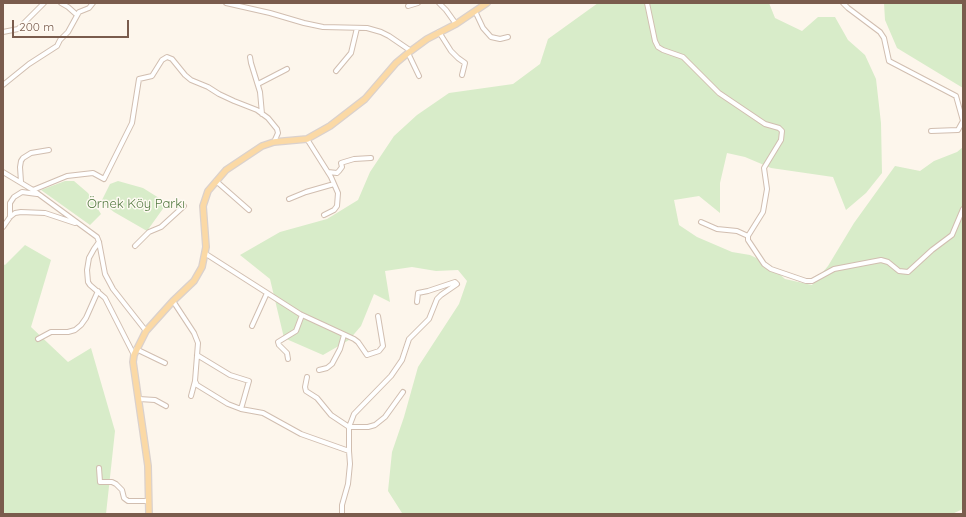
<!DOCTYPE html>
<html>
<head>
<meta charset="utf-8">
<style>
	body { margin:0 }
	#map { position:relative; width:966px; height:517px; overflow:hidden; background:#fdf6ec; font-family:Quicksand,sans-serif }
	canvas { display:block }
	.frame { position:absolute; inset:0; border:4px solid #7a5c4d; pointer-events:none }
	.scale { position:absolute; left:12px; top:20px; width:117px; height:18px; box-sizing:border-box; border:2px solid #7a5c4d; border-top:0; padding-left:5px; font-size:12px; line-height:14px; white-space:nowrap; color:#7a5c4d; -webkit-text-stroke:3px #fffaf3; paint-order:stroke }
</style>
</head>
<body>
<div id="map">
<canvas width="966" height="517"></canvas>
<div class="frame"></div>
<div class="scale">200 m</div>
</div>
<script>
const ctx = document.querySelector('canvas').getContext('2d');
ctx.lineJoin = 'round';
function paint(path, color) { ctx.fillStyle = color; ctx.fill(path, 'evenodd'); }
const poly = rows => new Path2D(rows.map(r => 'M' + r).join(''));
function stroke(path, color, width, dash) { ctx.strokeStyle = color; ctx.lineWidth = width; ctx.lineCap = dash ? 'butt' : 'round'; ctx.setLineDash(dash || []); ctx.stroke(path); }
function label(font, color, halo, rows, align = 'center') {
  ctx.font = font + ' Quicksand,sans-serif'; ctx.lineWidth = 3; ctx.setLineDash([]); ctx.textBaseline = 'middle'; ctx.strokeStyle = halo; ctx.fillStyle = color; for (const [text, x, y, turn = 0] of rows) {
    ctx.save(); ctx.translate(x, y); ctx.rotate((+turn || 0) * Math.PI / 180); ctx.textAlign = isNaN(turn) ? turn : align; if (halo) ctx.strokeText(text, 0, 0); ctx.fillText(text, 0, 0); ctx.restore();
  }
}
const green = poly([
	[598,3,769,3,775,18,802,31,818,17,835,17,848,40,865,55,876,79,881,123,882,173,866,193,846,210,833,177,771,168,745,157,727,153,720,183,720,213,699,196,674,200,679,225,697,237,732,252,750,255,767,263,785,279,812,285,828,266,854,223,895,166,920,171,934,161,957,152,963,147,963,509,952,514,402,513,388,491,392,452,404,417,418,367,459,304,467,281,458,270,436,271,412,267,385,271,390,302,374,294,361,326,349,340,323,355,284,338,270,279,240,255,280,232,327,219,358,200,370,172,394,136,417,115,449,93,513,84,540,64,548,39],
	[884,3,963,4,963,88,897,48,885,20],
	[65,181,74,181,88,193,101,214,90,225,41,190],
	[118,181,143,188,167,203,147,231,114,212,101,202,110,184],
	[25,245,51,260,31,327,68,362,91,348,115,431,106,514,3,514,3,264,5,265]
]);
const minor = poly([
	[61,3,68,7,77,15],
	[226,3,270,13,304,23,323,27,367,28,381,32,389,36,411,51],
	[439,3,446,10,456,24],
	[647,3,655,41,658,47,663,50,683,57,719,93,765,124,779,128,782,131,781,140,764,168,767,189,763,212,748,236,748,240,764,264,771,269,806,281,812,281,834,269,881,260,888,262,899,271,908,272,932,250,952,235,963,209],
	[843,3,848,8,880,32,884,38,889,61,956,96,963,121,958,130,931,131],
	[408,6,418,3],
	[475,11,483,28,491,37,500,39,508,37],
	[3,32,18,29,44,3],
	[439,32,451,51,458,58,465,63,462,75],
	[408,53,419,76],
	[250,57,251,63,260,92,262,114],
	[336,71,351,53,357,28],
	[258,84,287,69],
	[3,85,29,64,57,46,60,40,68,32,79,12,89,8,93,3],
	[307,139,331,177,338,193,337,206,334,210,324,215],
	[3,172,33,190,97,237,99,242,105,274,113,289,146,331],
	[328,172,337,173,339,171,342,167,341,163,344,162,354,159,371,158],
	[216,181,249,210],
	[21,182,20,167,21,161,23,158,31,153,49,150],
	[33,190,67,176,93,173,104,179,132,123,139,79,152,76,162,60,167,57,172,59,185,75,191,80,208,87,219,94,234,101,257,110,268,118,277,129,278,133,274,142],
	[289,199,306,192,334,184],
	[10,217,10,203,14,197,22,192,37,194],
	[701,222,717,229,737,231,748,236],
	[3,227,10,217,15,213,21,212,45,213,75,223],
	[99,242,94,249,89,258,87,270,88,282,90,285,105,298,134,355],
	[135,246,149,232,161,227,184,206],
	[206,254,300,314,354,339,358,342,367,355,379,351,383,346,378,316],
	[173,301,194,333,198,343,195,381,197,385,228,404,241,409,263,413,301,434,349,451],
	[252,326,267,293],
	[38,339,51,332,68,332,75,330,81,325,86,318,98,291],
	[136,349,165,363],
	[197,355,230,375,249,381,241,409],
	[288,359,287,353,279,345,278,342,296,331,302,315],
	[319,370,327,368,332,364,340,349,344,335],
	[307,377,305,387,306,391,317,398,331,415,349,427,368,427,375,425,385,417,403,392],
	[191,396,195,381],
	[139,399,155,400,166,406],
	[99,468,100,482,112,482,116,484,122,490,124,498,128,501,149,501],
	[342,514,342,505,348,484,350,464,349,451,349,427,354,414,391,376,402,360,409,339,429,319,437,299,441,295,457,284,455,282,428,291,418,293,417,302]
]);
const major = poly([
	[149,514,148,466,133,362,134,355,146,331,173,301,194,281,202,267,206,247,203,206,208,191,226,170,262,146,274,142,307,139,330,126,365,99,396,63,408,53,427,39,456,24,487,3]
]);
const parkNames = [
	["Örnek Köy Parkı",136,204]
];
paint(green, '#d8ecc9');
stroke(minor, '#d1beb0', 6);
stroke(major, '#dad1cd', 8);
stroke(minor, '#fff', 4);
stroke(major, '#fbd9a5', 5.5);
label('13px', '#537a41', '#fffaf3', parkNames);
</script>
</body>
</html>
